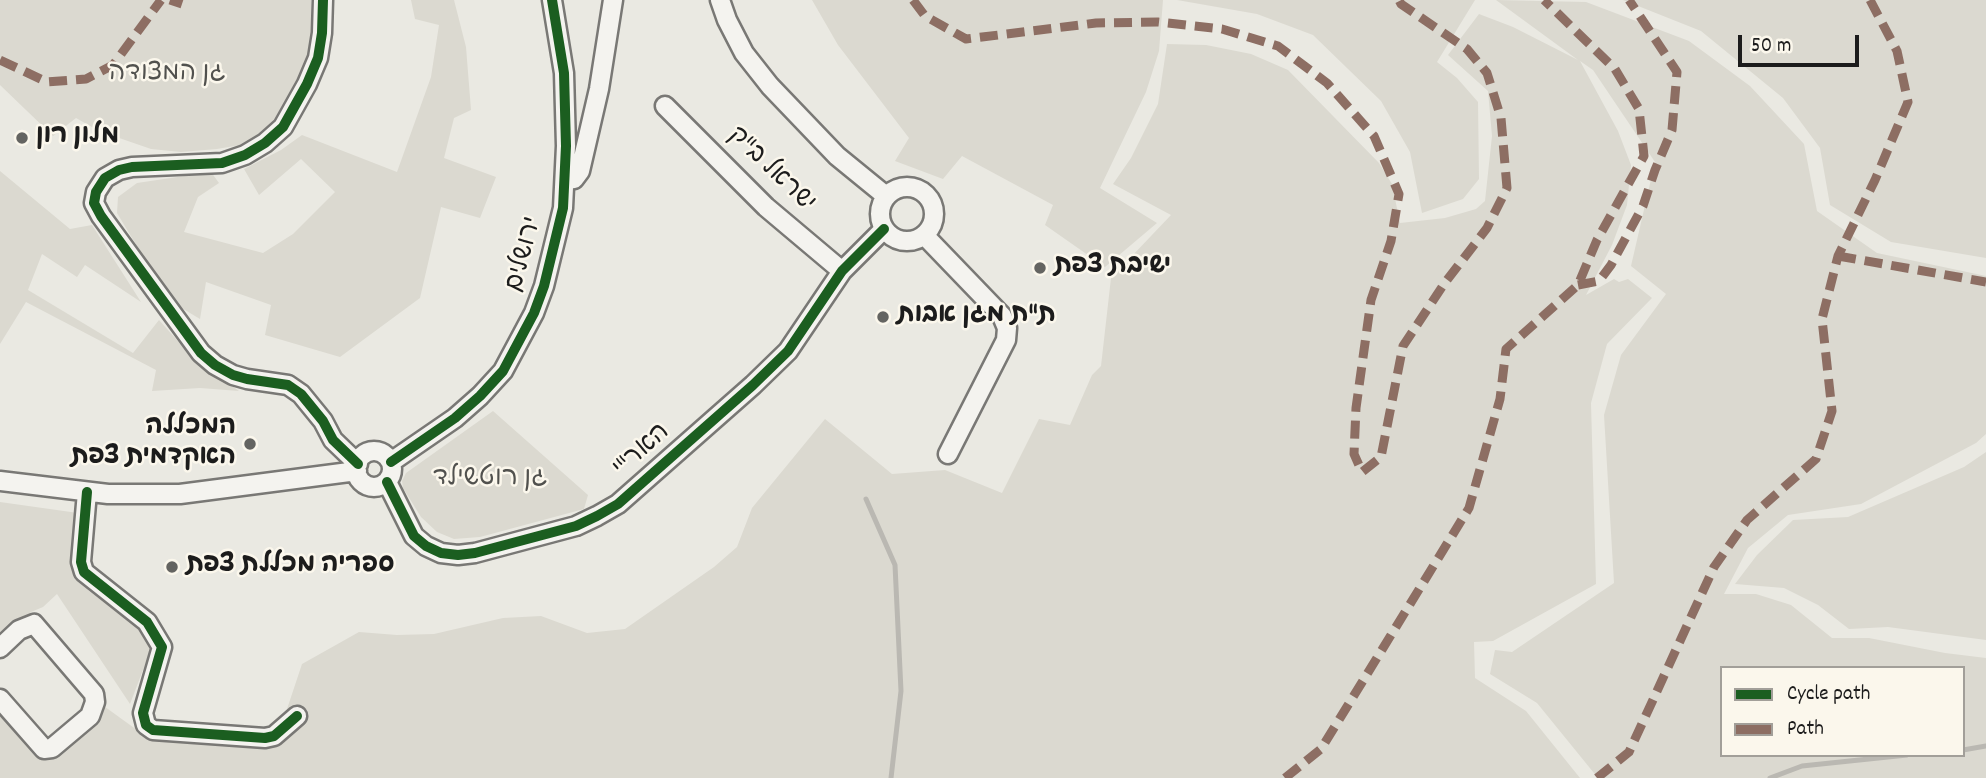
<!DOCTYPE html>
<html>
<head>
<meta charset="utf-8">
<style>
	body { margin:0 }
	#map { position:relative; width:1986px; height:778px; overflow:hidden; background:#eae9e2; font-family:Dekko,sans-serif }
	canvas { display:block }
	.legend { position:absolute; left:1720px; top:666px; width:245px; height:91px; box-sizing:border-box; background:#fbf7ec; border:2px solid #a29f99; margin:0; padding:9px 12px; list-style:none; font-size:21px; color:#1c1c1c }
	.legend li { display:flex; align-items:center; gap:14px; height:35px }
	.legend b { width:35px; border:2px solid #a29f99 }
	.scale { position:absolute; left:1738px; top:35px; width:121px; height:32px; box-sizing:border-box; border:4px solid #1c1c1c; border-top:0; padding-left:9px; font-size:21px; line-height:24px; white-space:nowrap; color:#1c1c1c; -webkit-text-stroke:5px #fbf7ec; paint-order:stroke }
</style>
</head>
<body>
<div id="map">
<canvas width="1986" height="778"></canvas>
<ul class="legend">
<li><b style="height:9px;background:#1b5e20"></b>Cycle path</li>
<li><b style="height:9px;background:#8d6e63"></b>Path</li>
</ul>
<div class="scale">50 m</div>
</div>
<script>
const ctx = document.querySelector('canvas').getContext('2d');
ctx.lineJoin = 'round';
function paint(path, color) { ctx.fillStyle = color; ctx.fill(path, 'evenodd'); }
const poly = rows => new Path2D(rows.map(r => 'M' + r).join(''));
function stroke(path, color, width, dash) { ctx.strokeStyle = color; ctx.lineWidth = width; ctx.lineCap = dash ? 'butt' : 'round'; ctx.setLineDash(dash || []); ctx.stroke(path); }
function label(font, color, halo, rows, align = 'center') {
  ctx.font = font + ' Dekko,"Playpen Sans Hebrew",sans-serif'; ctx.lineWidth = 5; ctx.setLineDash([]); ctx.textBaseline = 'middle'; ctx.strokeStyle = halo; ctx.fillStyle = color; for (const [text, x, y, turn = 0] of rows) {
    ctx.save(); ctx.translate(x, y); ctx.rotate((+turn || 0) * Math.PI / 180); ctx.textAlign = isNaN(turn) ? turn : align; if (halo) ctx.strokeText(text, 0, 0); ctx.fillText(text, 0, 0); ctx.restore();
  }
}
const green = poly([
	[0,0,311,0,311,46,296,84,274,121,246,144,217,149,181,152,151,149,99,131,76,118,53,136,0,85],
	[411,0,454,0,466,47,471,110,454,118,444,158,496,177,480,218,441,207,420,298,340,357,265,335,271,305,206,282,200,319,170,301,117,213,118,197,137,183,211,172,219,183,198,197,184,232,263,253,293,234,335,192,301,159,259,195,244,169,281,150,302,135,397,172,431,77,439,25,415,19],
	[812,0,1163,0,1159,51,1146,92,1100,188,1157,223,1105,267,1045,225,1053,205,962,156,943,179,895,161,909,138,838,45],
	[1177,0,1475,0,1437,62,1457,78,1478,102,1479,179,1463,199,1422,213,1410,152,1381,101,1313,35,1257,14],
	[1496,0,1586,2,1689,41,1750,86,1804,144,1817,211,1877,253,1986,276,1986,434,1976,443,1861,504,1788,515,1748,548,1724,594,1756,594,1791,605,1832,638,1869,638,1945,653,1986,658,1986,778,1598,778,1537,703,1490,674,1495,650,1512,652,1614,583,1604,415,1621,355,1666,294,1631,266,1655,162,1593,70,1580,61,1618,131,1631,165,1627,205,1612,245,1586,295,1614,279,1619,282,1628,279,1652,298,1607,344,1591,403,1596,584,1493,641,1474,642,1475,678,1526,711,1580,778,0,778,0,701,46,747,101,704,137,730,211,742,276,742,302,664,359,632,397,635,434,634,503,618,541,616,587,633,625,629,714,567,737,547,752,508,825,419,892,474,945,470,1002,493,1039,419,1070,425,1092,375,1101,366,1111,278,1171,215,1113,184,1131,158,1158,104,1167,44,1206,45,1251,54,1288,70,1379,163,1392,184,1400,223,1445,218,1476,209,1485,201,1492,136,1488,91,1448,55,1479,14,1513,27,1578,60],
	[1722,668,1963,668,1963,755,1722,755],
	[1623,0,1986,0,1986,258,1891,242,1830,205,1820,148,1783,98,1701,31],
	[0,171,70,229,92,225,141,302,85,265,77,277,42,254,28,290,133,353,159,320,194,359,239,391,200,388,152,391,156,370,26,302,0,344],
	[493,411,588,495,584,509,480,537,454,539,437,532,421,517,403,488,402,481,406,473],
	[1986,452,1986,640,1888,627,1849,629,1818,605,1784,588,1735,584,1757,555,1793,520,1848,517,1964,467],
	[0,502,78,513,79,577,89,591,124,616,138,629,151,649,130,704,57,594,43,607,31,612,28,622,0,642]
]);
const stream = poly([
	[866,499,895,565,901,691,891,778],
	[1963,750,1986,746],
	[1770,778,1802,766,1907,755]
]);
const minor = poly([
	[323,0,322,33,318,58,307,84,283,127,265,143,245,155,222,163,132,167,119,170,105,178,96,192,94,203,101,216,201,353,215,365,233,375,247,379,288,385,301,394,323,421,333,440,358,464],
	[720,0,727,20,744,53,770,86,837,156,886,196],
	[665,106,766,207,842,271],
	[565,180,574,179,580,171,599,89,613,0],
	'880 214a27 27 0 1 1 54 0a27 27 0 1 1-54 0Z',
	[924,235,1002,316,1007,328,1006,340,948,454],
	'356 469a18 18 0 1 1 36 0a18 18 0 1 1-36 0Z',
	[391,462,455,418,480,396,503,371,534,313,544,286,563,208,566,146,564,73,552,0],
	[0,481,108,494,180,494,357,471],
	[387,482,414,536,426,546,441,553,458,555,475,553,576,526,597,516,618,504,753,385,788,351,842,271,884,229],
	[87,492,81,562,84,572,147,622,162,647,143,713,146,725,153,730,265,738,274,736,297,716],
	[0,648,19,630,34,624,94,694,95,702,90,716,52,748,44,749,0,699]
]);
const quiet = poly([
	[170,0,182,4],
	[913,0,925,16,966,39,1096,23,1158,22,1222,29,1278,46,1327,83,1374,136,1399,194,1391,241,1371,300,1356,408,1354,454,1362,472,1381,457,1403,346,1444,284,1487,228,1507,188,1501,118,1487,73,1467,49,1401,4,1399,0],
	[0,60,47,82,86,79,113,65,161,0],
	[1838,256,1986,282],
	[1578,285,1599,281,1611,265,1643,206,1655,170,1672,130,1677,72,1629,0],
	[1285,778,1321,749,1469,508,1500,399,1506,349,1578,285,1597,240,1644,156,1639,109,1615,69,1544,0],
	[1597,778,1629,752,1714,567,1747,520,1816,459,1832,411,1822,319,1838,256,1875,180,1908,102,1897,51,1870,0]
]);
const cycleway = poly([
	[323,0,322,33,318,58,307,84,283,127,265,143,245,155,222,163,132,167,119,170,105,178,96,192,94,203,101,216,201,353,215,365,233,375,247,379,288,385,301,394,323,421,333,440,358,464],
	[391,462,455,418,480,396,503,371,534,313,544,286,563,208,566,146,564,73,552,0],
	[387,482,414,536,426,546,441,553,458,555,475,553,576,526,597,516,618,504,753,385,788,351,842,271,884,229],
	[87,492,81,562,84,572,147,622,162,647,143,713,146,725,153,730,265,738,274,736,297,716]
]);
const markers = [
	[22,138,7,"#646461"],
	[1040,268,7,"#646461"],
	[883,317,7,"#646461"],
	[250,444,7,"#646461"],
	[172,567,7,"#646461"]
];
const parkNames = [
	["גן המצודה",167,75],
	["גן רוטשילד",490,480]
];
const poiNames = [
	["מלון רון",36,138],
	["ישיבת צפת",1054,268],
	["ת\"ת מגן אבות",897,317],
	["המכללה",236,429,"right"],
	["האקדמית צפת",236,459,"right"],
	["ספריה מכללת צפת",186,567]
];
const streetNames = [
	["ישראל ב\"ק",770,171,44],
	["ירושלים",526,255,-75],
	["האר\"י",643,452,-42]
];
paint(green, '#dbd9d0');
stroke(stream, '#bab8b2', 5);
stroke(minor, '#797875', 23);
stroke(minor, '#f4f3ef', 18);
stroke(quiet, '#8d6e63', 9, [18, 9]);
stroke(cycleway, '#1b5e20', 10);
for (const [x, y, r, color] of markers) { const dot = new Path2D(); dot.arc(x, y, r, 0, 2 * Math.PI); ctx.fillStyle = color; ctx.fill(dot); stroke(dot, '#fbf7ec', 2.5); }
label('26px', '#51514e', '#fbf7ec', parkNames);
label('bold 26px', '#1c1c1c', '#fbf7ec', poiNames, 'left');
label('26px', '#1c1c1c', '#fbf7ec', streetNames);
</script>
</body>
</html>
